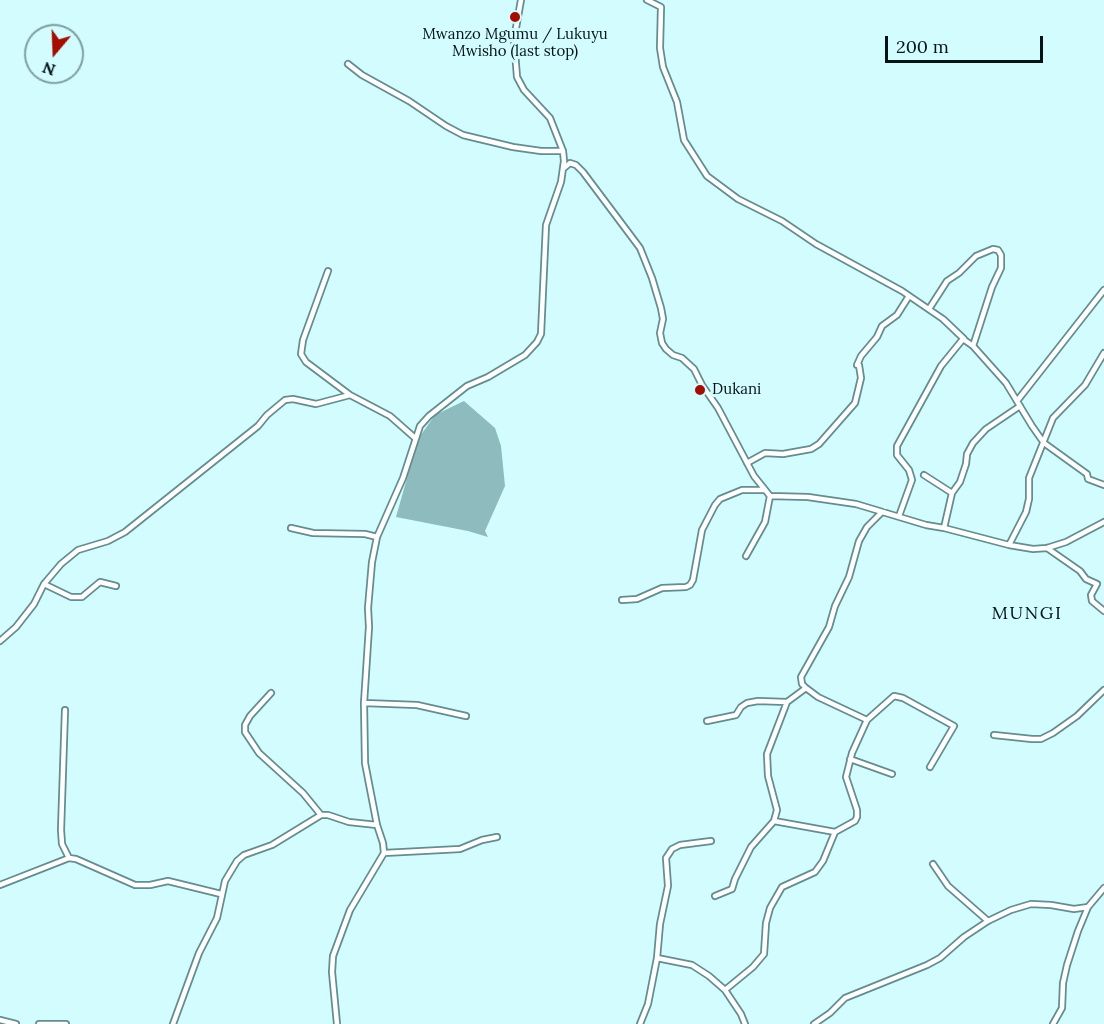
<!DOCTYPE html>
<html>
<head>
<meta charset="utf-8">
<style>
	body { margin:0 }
	#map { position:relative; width:1104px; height:1024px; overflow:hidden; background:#d2fcff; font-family:Lora,serif }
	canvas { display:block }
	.north { position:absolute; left:24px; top:24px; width:60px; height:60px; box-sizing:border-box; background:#d2fcff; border:2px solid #809fa1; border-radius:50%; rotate:199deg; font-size:16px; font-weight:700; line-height:24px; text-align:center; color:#041314 }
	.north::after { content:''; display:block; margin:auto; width:21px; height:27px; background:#a30e01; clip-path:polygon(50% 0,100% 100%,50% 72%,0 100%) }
	.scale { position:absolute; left:885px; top:36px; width:158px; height:27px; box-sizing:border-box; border:3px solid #041314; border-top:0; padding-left:8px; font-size:18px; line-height:21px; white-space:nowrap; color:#041314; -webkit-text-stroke:4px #d2fcff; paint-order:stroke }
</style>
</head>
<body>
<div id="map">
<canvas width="1104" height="1024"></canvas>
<div class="north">N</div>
<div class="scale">200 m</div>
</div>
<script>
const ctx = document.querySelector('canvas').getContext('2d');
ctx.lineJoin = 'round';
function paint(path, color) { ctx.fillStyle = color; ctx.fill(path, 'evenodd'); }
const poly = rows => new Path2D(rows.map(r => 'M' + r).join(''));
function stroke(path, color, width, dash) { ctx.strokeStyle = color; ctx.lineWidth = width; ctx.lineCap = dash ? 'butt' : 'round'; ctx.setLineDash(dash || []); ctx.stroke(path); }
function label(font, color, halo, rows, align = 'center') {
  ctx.font = font + ' Lora,serif'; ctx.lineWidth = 6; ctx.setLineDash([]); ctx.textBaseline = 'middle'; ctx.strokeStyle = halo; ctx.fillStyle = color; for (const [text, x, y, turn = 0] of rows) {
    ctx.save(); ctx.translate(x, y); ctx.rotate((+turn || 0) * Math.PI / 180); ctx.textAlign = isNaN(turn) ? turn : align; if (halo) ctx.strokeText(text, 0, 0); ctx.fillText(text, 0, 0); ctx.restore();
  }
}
const forest = poly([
	[464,401,495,428,501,446,505,486,485,531,488,537,468,531,396,517,418,439,435,415]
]);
const street = poly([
	[647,0,661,7,660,48,663,67,677,102,684,140,707,176,738,199,782,221,816,244,902,291,943,319,964,339],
	[348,64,362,75,409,101,446,126,463,135,513,147,541,151,563,151],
	[564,168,570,163,576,165,583,172,640,248,652,278,661,308,663,319,660,333,662,343,666,349,673,355,682,358,694,369,702,385,718,408,754,476,770,496,808,497,856,504,926,525,944,528,1009,545,1033,549,1047,548,1066,542,1104,522],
	[328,271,303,340,301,354,306,362,350,395],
	[929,309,947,281,959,273,976,256,993,249,998,250,1001,255,1001,268,992,287,973,346],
	[1017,401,1104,290],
	[747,463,765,453,783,454,811,449,819,444,855,403,861,378,859,365,857,365,861,356,877,337,882,326,897,315,909,296],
	[924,475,952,493],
	[899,516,912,480,909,470,897,455,897,446,941,366,963,339,973,346,1006,383,1032,426,1044,443,1087,474,1088,479,1104,485],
	[291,528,313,533,365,534,377,537],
	[944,528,952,493,960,482,966,464,967,454,973,443,986,429,1020,406],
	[1009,545,1026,512,1029,499,1029,478,1053,418,1085,385,1104,353],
	[1047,548,1080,571,1086,579,1097,584,1091,595,1092,601,1104,611],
	[746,556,765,522,770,496],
	[44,584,71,597,82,597,100,582,116,586],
	[622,600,637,599,662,588,686,587,690,585,693,580,702,530,715,505,720,499,742,490,764,490],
	[0,641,16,627,34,604,44,584,61,564,78,550,108,541,125,532,258,426,267,415,285,400,293,399,316,404,350,395,390,416,415,438],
	[271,693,250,716,245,725,245,732,259,753,303,793,321,815],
	[364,703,417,705,466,716],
	[65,710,61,830,62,844,69,858],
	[867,720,818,697,806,688,802,684,801,677,829,627,835,606,849,577,859,541,867,527,882,512],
	[707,721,736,715,741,707,747,703,758,701,787,702,806,688],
	[994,735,1032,739,1041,739,1053,733,1077,716,1104,690],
	[850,759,892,774],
	[774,821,777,810,768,776,767,754,787,702],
	[711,841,680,845,672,849,666,858,668,886,660,924,657,958,692,965,709,976,725,990,741,1014,745,1024],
	[384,853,460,849,482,840,497,837],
	[933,864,948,886,988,921],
	[0,885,69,858,76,859,135,885,150,885,168,881,221,894],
	[715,896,732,889,735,879,751,847,774,821,835,832,855,821,857,817,857,810,846,777,852,753,867,720,894,696,903,698,954,726,930,767],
	[725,990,753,967,764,954,766,923,770,908,782,887,815,872,823,861,835,832],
	[0,1020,16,1024],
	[39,1024,66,1024],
	[173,1024,199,953,217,918,225,881,237,861,244,855,272,845,321,815,328,815,349,822,377,825],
	[337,1024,332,972,333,956,350,910,384,853,383,843,377,825,365,763,364,703,369,627,368,608,372,562,377,537,403,478,420,426,429,416,467,386,488,377,525,355,537,342,541,334,546,225,561,182,564,161,563,151,550,118,524,90,517,77,514,39,521,0],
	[640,1024,648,1004,657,958],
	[814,1024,830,1013,845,998,927,965,940,958,964,937,988,921,1011,910,1031,904,1051,905,1074,909,1088,907],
	[1053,1024,1062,1008,1063,983,1067,965,1078,931,1088,907,1104,888]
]);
const markers = [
	[515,17,6,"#a30e01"],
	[700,390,6,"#a30e01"]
];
const poiNames = [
	["Mwanzo Mgumu / Lukuyu",515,35],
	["Mwisho (last stop)",515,52],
	["Dukani",712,390,"left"]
];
const quarterNames = [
	["MUNGI",1027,614]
];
paint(forest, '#8dbbbe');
stroke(street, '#658c8e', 8);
stroke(street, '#fff', 4.5);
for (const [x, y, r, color] of markers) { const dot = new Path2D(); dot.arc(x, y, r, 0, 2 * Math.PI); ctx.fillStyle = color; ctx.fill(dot); stroke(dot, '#d2fcff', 2); }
label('15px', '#041314', '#d2fcff', poiNames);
ctx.letterSpacing = '1.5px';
label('18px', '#041314', '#d2fcff', quarterNames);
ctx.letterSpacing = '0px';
</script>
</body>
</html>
